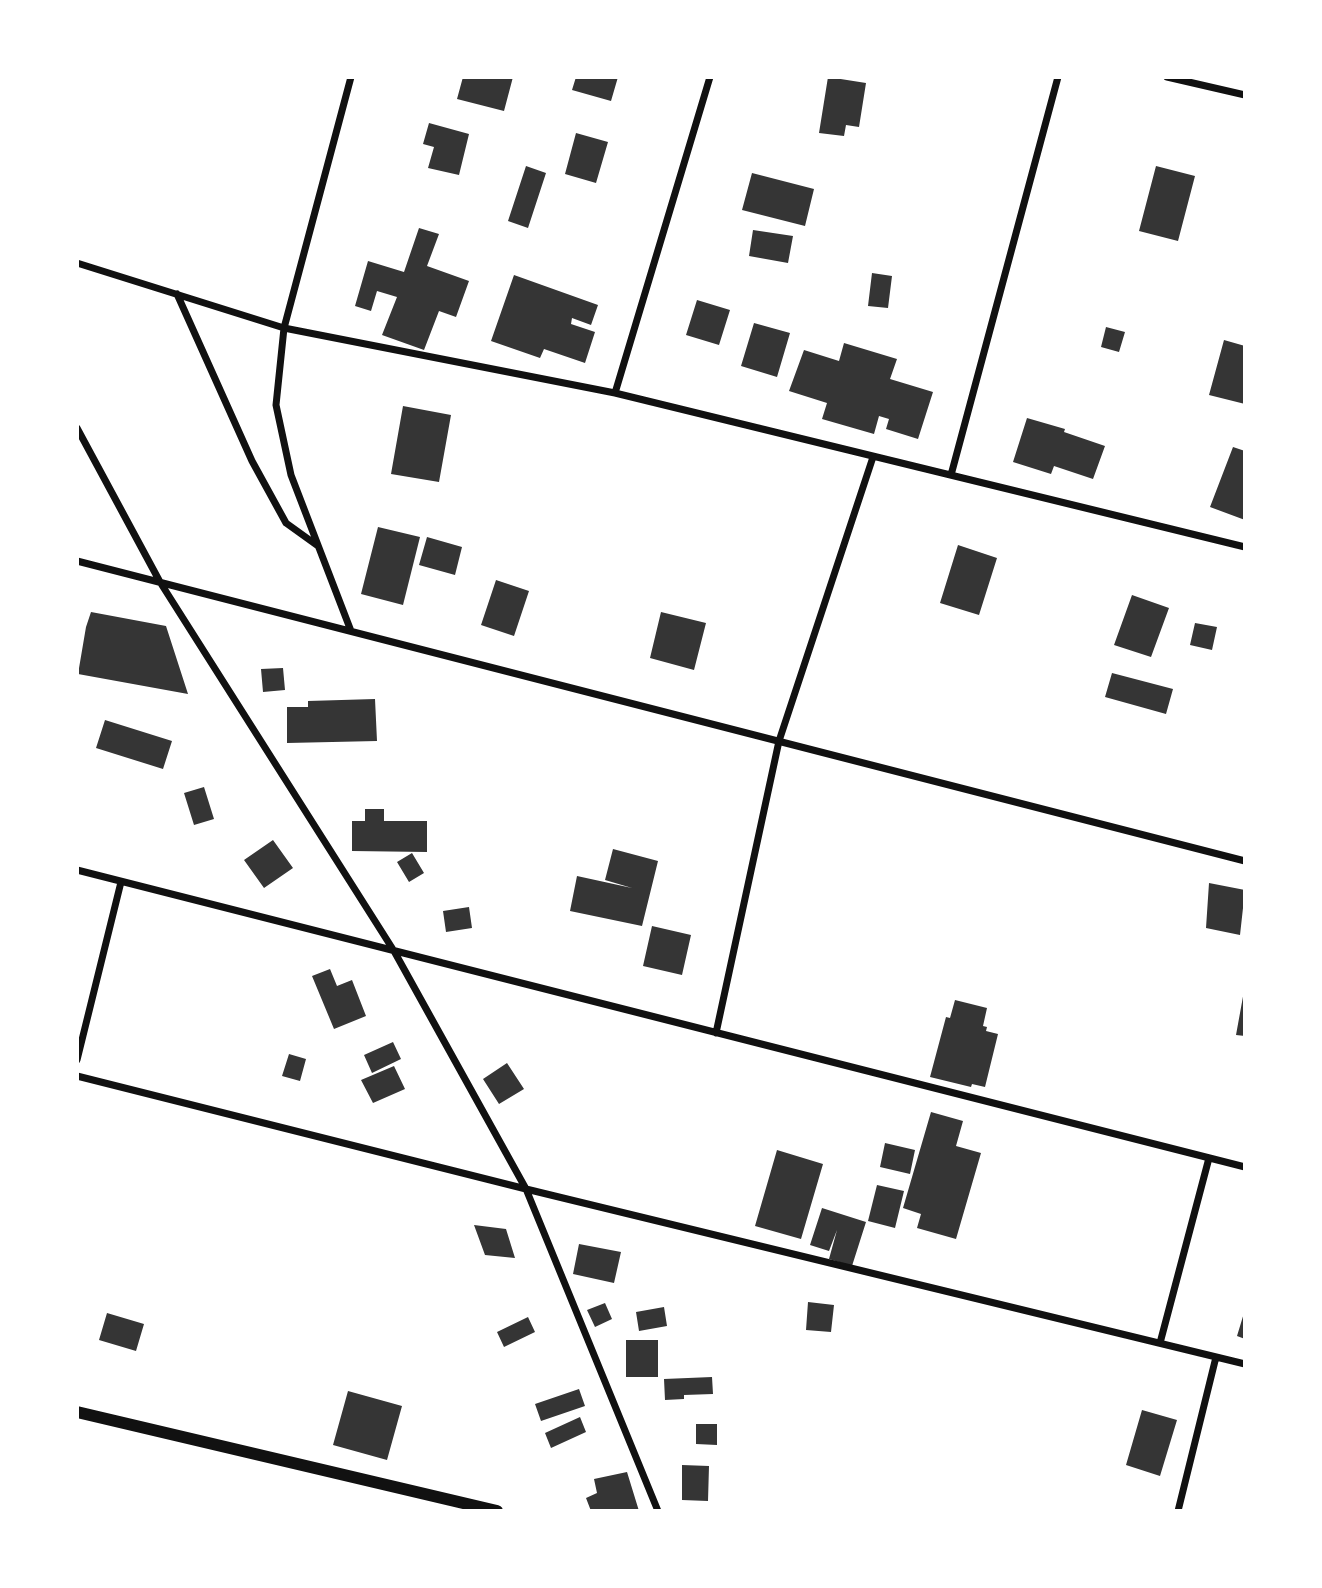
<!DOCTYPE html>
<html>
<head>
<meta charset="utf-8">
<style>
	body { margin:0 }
	#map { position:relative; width:1322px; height:1588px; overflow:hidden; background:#fff; font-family:Jost,sans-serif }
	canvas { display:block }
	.frame { position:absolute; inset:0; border:79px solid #fff; pointer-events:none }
</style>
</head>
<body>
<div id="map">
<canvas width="1322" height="1588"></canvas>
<div class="frame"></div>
</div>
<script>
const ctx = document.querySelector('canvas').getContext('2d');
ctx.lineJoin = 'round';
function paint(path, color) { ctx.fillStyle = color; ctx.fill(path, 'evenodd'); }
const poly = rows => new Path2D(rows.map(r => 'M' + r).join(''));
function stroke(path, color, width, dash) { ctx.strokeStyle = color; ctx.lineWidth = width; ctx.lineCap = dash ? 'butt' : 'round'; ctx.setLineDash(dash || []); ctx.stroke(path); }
const building = poly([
	[463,77,513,77,504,111,457,99],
	[576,77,618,77,611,101,572,90],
	[828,77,866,83,859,127,846,125,844,136,819,133],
	[429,123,469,134,459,175,428,168,434,147,423,144],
	[576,133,608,142,596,183,565,174],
	[526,166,546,173,528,228,508,221],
	[1156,166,1195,176,1178,241,1139,231],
	[752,173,814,189,805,226,742,210],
	[419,228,439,234,427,266,469,281,456,317,439,311,424,350,382,335,397,297,377,291,371,311,355,306,368,261,404,272],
	[753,230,793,236,788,263,749,256],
	[872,273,892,276,888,308,868,306],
	[514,275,598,305,591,325,572,318,571,324,595,332,585,363,544,349,540,358,491,341],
	[697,300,730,310,719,345,686,335],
	[754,323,790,333,777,377,741,366],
	[1106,327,1125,332,1119,352,1101,347],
	[1224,340,1245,346,1245,404,1209,395],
	[844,343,897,359,890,379,933,392,918,439,886,429,889,419,879,416,874,434,822,419,827,403,789,391,804,350,839,361],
	[403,406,451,415,439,482,391,474],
	[1027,418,1065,429,1064,432,1105,446,1093,479,1054,466,1051,474,1013,462],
	[1233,447,1245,451,1245,520,1210,507],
	[378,527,420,537,403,605,361,594],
	[427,537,462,547,455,575,419,565],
	[958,545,997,558,979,615,940,603],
	[496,580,529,591,514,636,481,625],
	[1132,595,1169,608,1151,657,1114,645],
	[91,612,166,626,188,694,78,674,86,627],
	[661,612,706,623,694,670,650,658],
	[1195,623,1217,627,1212,650,1190,645],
	[283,668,285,690,263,692,261,669],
	[1112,673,1173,689,1166,714,1105,697],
	[375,699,377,741,287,743,287,707,308,707,308,701],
	[105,720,172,741,163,769,96,748],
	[204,787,214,819,194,825,184,793],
	[365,809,384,809,384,821,427,821,427,852,352,851,352,821,365,821],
	[273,840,293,868,264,888,244,860],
	[613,849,658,861,642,926,570,911,577,876,632,888,605,880],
	[412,853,424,873,409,882,397,862],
	[1209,883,1245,890,1240,935,1206,928],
	[469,907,472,928,446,932,443,911],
	[652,926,691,935,682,975,643,966],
	[330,969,337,986,352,980,366,1016,334,1029,312,976],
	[1244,991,1245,991,1245,1036,1236,1035],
	[955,1000,987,1008,983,1026,987,1027,986,1031,998,1034,985,1087,972,1084,971,1087,930,1077,946,1017,950,1018],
	[393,1042,401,1059,372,1073,364,1055],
	[289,1054,306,1059,300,1081,282,1076],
	[507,1063,524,1089,499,1104,483,1079],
	[394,1066,405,1089,373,1103,361,1080],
	[931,1112,963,1121,956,1146,981,1153,956,1239,917,1228,921,1214,903,1208],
	[885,1143,915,1150,910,1174,880,1167],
	[777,1150,823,1164,801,1239,755,1226],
	[877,1185,904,1191,895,1228,868,1221],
	[822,1208,866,1222,852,1266,829,1259,837,1230,829,1251,810,1245],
	[474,1225,506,1229,515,1258,485,1255],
	[579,1244,621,1252,614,1283,573,1274],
	[808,1302,834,1305,831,1332,806,1330],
	[605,1303,612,1319,595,1327,587,1310],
	[664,1307,667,1326,639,1331,636,1312],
	[107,1313,144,1324,136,1351,99,1340],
	[1244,1313,1245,1313,1245,1339,1237,1336],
	[528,1317,535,1332,504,1347,497,1332],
	[626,1340,658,1340,658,1377,626,1377],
	[712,1377,713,1394,684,1395,684,1399,665,1400,664,1379],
	[579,1389,585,1406,541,1421,535,1404],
	[348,1391,402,1406,387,1460,333,1445],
	[1142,1410,1177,1420,1160,1476,1126,1465],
	[580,1417,586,1432,551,1448,545,1433],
	[696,1424,717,1424,717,1445,696,1444],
	[682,1465,709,1466,708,1501,682,1500],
	[627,1472,639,1511,591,1511,586,1498,597,1493,594,1479]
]);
const minor = poly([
	[1167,77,1245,95],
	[77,263,284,328,615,393,1245,547],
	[177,294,252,461,286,523,318,546],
	[615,393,710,77],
	[77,428,160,582,394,951,526,1189,658,1511],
	[951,475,1058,77],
	[77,561,1245,861],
	[351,631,291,475,276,405,284,328,351,77],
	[77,870,1245,1167],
	[716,1033,779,741,873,457],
	[77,1060,121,882],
	[77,1076,526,1189,1245,1364],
	[1160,1343,1209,1158],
	[1178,1511,1216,1357]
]);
const tertiary = poly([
	[77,1412,497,1511]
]);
paint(building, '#353535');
stroke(minor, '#111', 7);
stroke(tertiary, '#111', 12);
</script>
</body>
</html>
